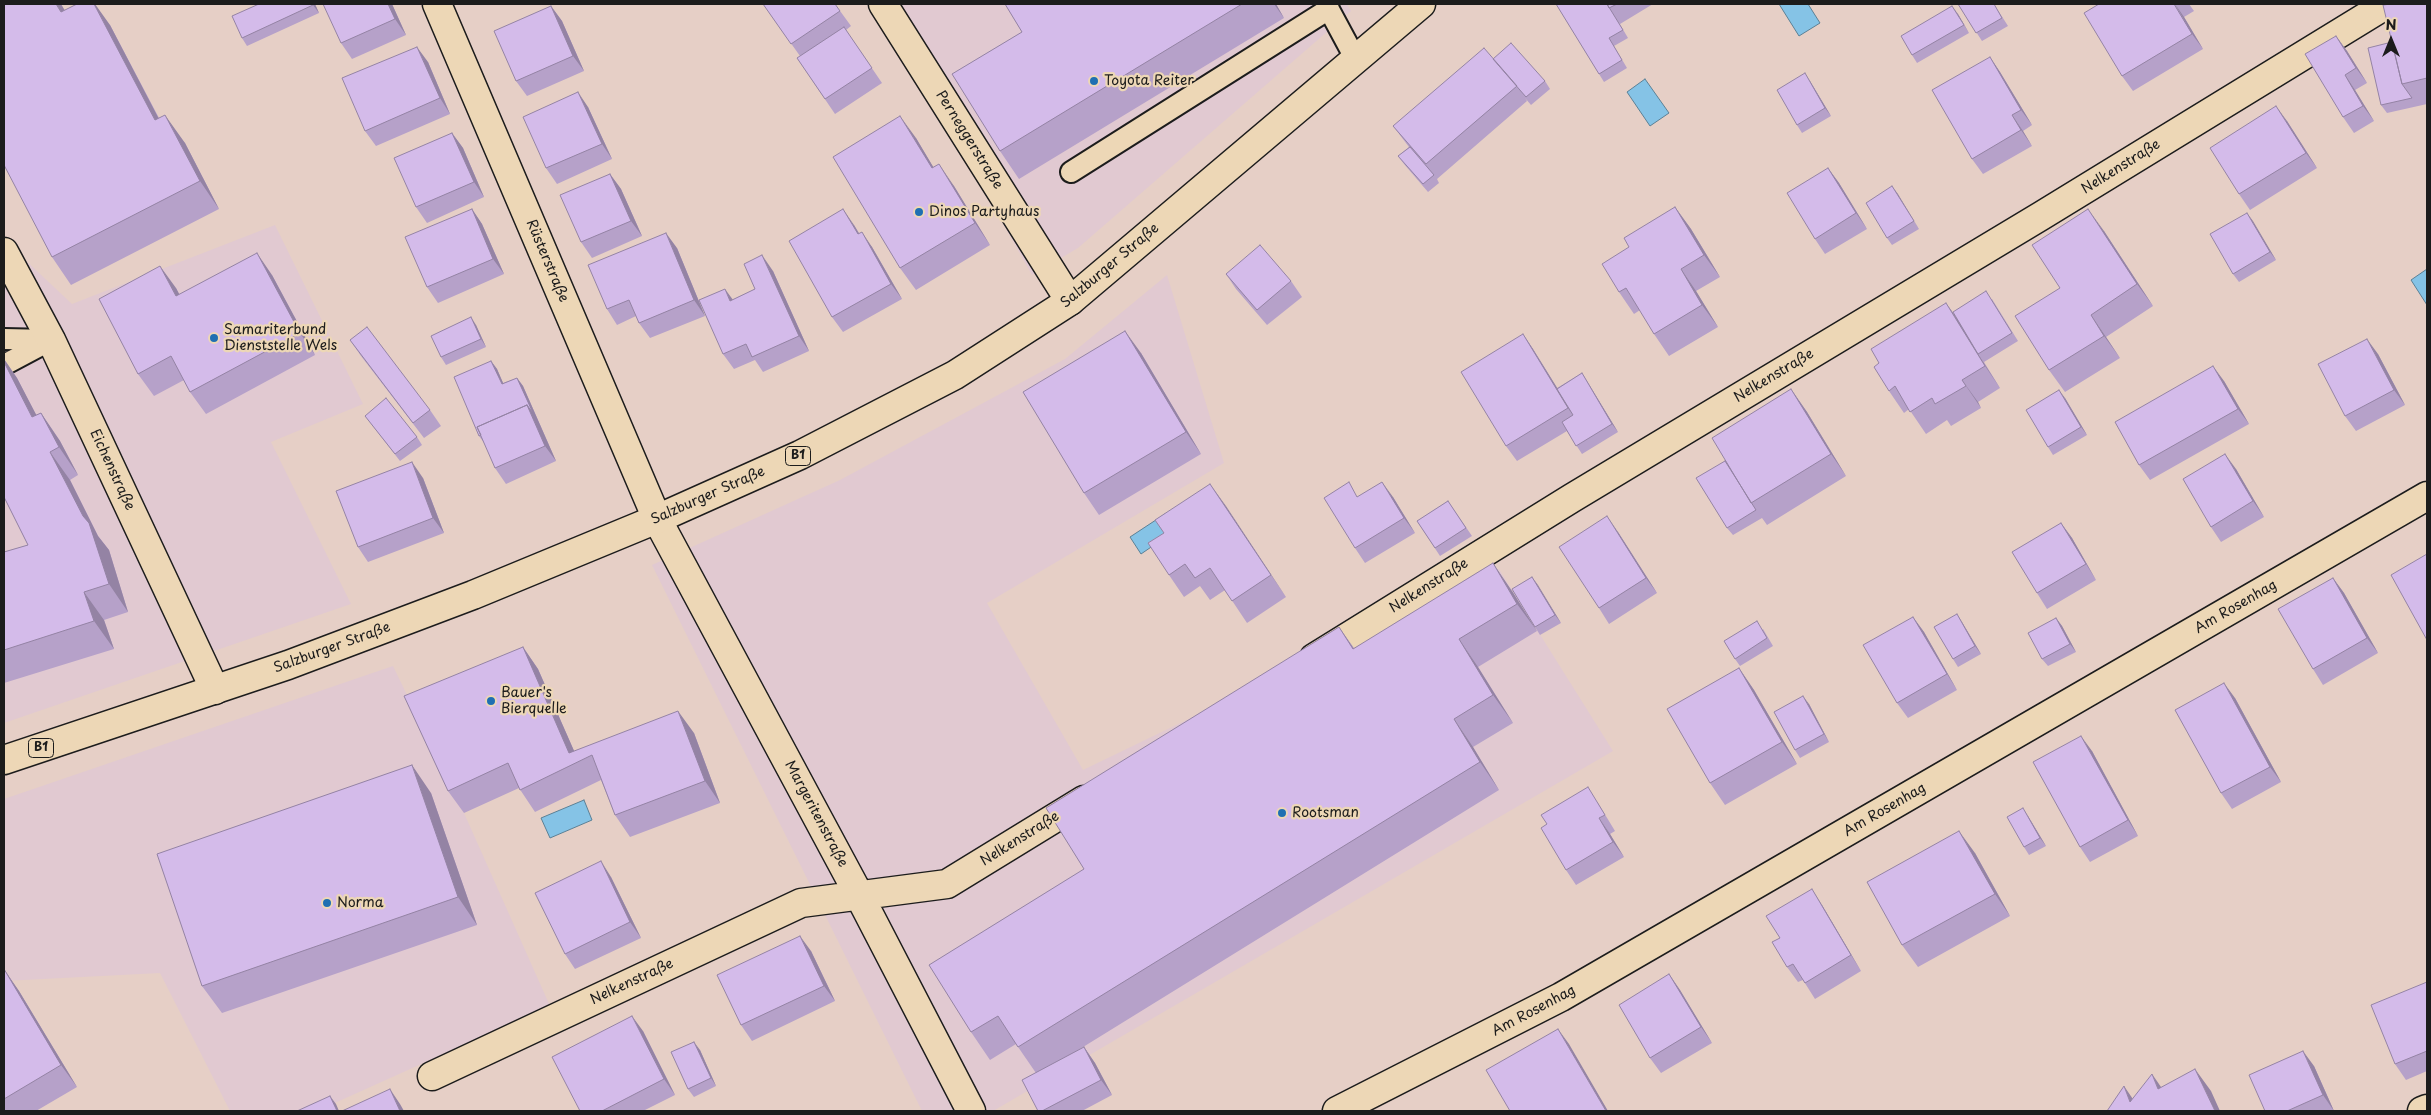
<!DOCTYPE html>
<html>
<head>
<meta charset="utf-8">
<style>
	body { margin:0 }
	#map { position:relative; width:2431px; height:1115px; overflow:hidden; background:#e6cfc6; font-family:"Playpen Sans",sans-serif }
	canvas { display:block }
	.frame { position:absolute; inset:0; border:5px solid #1c1c1c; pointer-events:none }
	.north { position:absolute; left:2366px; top:15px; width:50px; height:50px; -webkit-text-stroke:4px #edd7b6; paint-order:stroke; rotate:0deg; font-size:14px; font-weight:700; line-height:20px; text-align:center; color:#1c1c1c }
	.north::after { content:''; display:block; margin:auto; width:18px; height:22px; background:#1c1c1c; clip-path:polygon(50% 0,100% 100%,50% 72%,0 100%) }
</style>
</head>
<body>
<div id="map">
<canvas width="2431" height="1115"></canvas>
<div class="frame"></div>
<div class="north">N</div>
</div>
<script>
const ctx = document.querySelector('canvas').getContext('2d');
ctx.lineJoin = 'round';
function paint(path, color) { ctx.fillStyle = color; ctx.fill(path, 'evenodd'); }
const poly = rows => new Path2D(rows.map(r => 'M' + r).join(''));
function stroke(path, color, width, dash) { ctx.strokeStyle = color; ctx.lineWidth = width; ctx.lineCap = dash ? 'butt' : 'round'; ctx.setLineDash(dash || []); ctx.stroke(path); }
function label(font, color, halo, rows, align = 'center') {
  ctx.font = font + ' "Playpen Sans",sans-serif'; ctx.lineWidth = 4.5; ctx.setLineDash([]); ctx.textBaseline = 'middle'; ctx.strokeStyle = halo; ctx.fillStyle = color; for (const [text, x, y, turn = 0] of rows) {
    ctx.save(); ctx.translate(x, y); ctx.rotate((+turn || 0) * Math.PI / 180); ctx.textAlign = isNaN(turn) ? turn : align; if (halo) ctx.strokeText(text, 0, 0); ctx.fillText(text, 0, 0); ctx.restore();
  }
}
const built = poly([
	[879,4,1347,4,1351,11,1078,248,1032,275],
	[275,225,363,404,271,442,351,604,4,723,4,240,72,304],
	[1167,275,1224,463,987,603,1083,770,1499,569,1613,751,993,1111,922,1111,652,565,840,480,1065,359],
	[393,666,464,813,550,1006,317,1111,230,1111,160,973,4,981,4,799]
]);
const water = poly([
	[1779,4,1808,4,1820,23,1799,36,1779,4],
	[1645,79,1669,113,1650,126,1627,92,1645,79],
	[2427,269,2427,305,2411,280,2427,269],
	[1165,514,1176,530,1141,554,1130,537,1165,514],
	[584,800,592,820,550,838,541,818,584,800]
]);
const service = poly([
	[1326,4,1355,58],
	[1071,172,1329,9],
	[4,339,49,340],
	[4,365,51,340]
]);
const minor = poly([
	[437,4,657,519,859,895,971,1111],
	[883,4,1070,301],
	[4,252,51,340,215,690],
	[1314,658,1572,498,2041,216,2387,4],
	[432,1076,801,903,947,884,1084,800],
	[1337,1111,1561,997,2427,496],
	[2422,1111,2427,1109]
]);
const primary = poly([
	[4,760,288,665,473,595,657,519,800,455,955,375,1070,301,1421,4]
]);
const wall = poly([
	[259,4,315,4,319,13,247,46,242,38],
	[392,4,406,35,352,59,341,43],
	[763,4,835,4,851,26,846,30,882,83,835,114,797,58,800,56],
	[1005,4,1276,4,1284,18,1019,179,1000,151,1022,32],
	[1556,4,1653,4,1620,24,1618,21,1628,38,1614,46,1627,68,1604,82],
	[1958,4,1994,4,2008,26,1982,41],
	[2099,4,2189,4,2194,11,2184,17,2203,49,2133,91,2122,76],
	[2427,4,2427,104,2387,113,2381,105,2392,42],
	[551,6,562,21,584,71,527,96,516,81],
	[65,10,110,25,159,118,185,143,219,209,71,285,52,257],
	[1958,14,1969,33,1917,63,1912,55],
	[2336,36,2347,51,2367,83,2355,90,2374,121,2354,133,2343,117],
	[1990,57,2000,72,2032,125,2023,131,2032,146,1983,174,1972,159],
	[1493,59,1545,81,1550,89,1531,105,1525,98,1527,101,1437,179,1439,183,1428,192,1404,164,1398,156,1409,147,1393,126],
	[428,62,450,114,376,146,365,131],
	[1810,81,1831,116,1802,133,1797,125],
	[588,107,612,159,557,184,546,168],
	[2287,121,2317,168,2250,210,2239,194],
	[452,133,463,148,484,197,427,223,416,207],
	[916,138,933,167,954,186,990,245,916,290,900,268],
	[1828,168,1839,183,1867,229,1825,254,1815,239],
	[610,174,621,189,642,236,592,258,581,242],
	[1892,186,1919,229,1892,245,1887,238],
	[1675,207,1691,229,1720,277,1696,291,1718,327,1669,356,1654,334,1640,310,1634,314,1619,292,1629,247],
	[472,209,482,224,504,274,438,303,427,287],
	[2247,213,2276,260,2239,282,2233,274],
	[854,225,859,233,872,247,902,299,843,332,832,317],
	[2104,231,2153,306,2106,337,2120,358,2065,392,2049,370,2060,288],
	[677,248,705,316,650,338,639,323,636,316,617,325,607,309],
	[773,271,809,351,763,372,755,360,734,369,723,354,732,300,755,289],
	[1226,274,1291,281,1302,297,1267,325,1236,289],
	[272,275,315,355,206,414,190,392,184,380,154,396,138,374,176,288,179,295],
	[1992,299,2018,341,1984,362,2000,388,1978,402,1981,408,1951,426,1947,420,1926,434,1909,409,1904,413,1889,391,1957,318],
	[476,325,486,347,446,365,441,357],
	[1523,334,1533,349,1557,388,1582,373,1618,432,1582,454,1567,431,1517,461,1506,446],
	[350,340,430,410,441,426,424,438,361,356],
	[1141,353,1201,454,1099,515,1084,493],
	[2378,354,2405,405,2356,431,2345,416],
	[4,359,17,378,36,415,41,413,60,441,78,475,70,480,98,536,109,550,128,612,104,620,114,649,4,683,4,552,28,545,4,497],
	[491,361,497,369,503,383,517,378,523,386,556,461,506,484,495,468,485,444,479,436],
	[2224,381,2249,424,2150,480,2139,465],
	[1791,389,1807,412,1846,476,1767,525,1762,518,1733,535,1727,528,1725,461],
	[2065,398,2087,435,2053,455,2048,447],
	[365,416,417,437,422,445,400,461],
	[2236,469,2264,517,2221,542,2211,527],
	[423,478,444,533,368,562,358,547],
	[1210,484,1286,597,1247,623,1225,590,1210,600,1200,586,1184,597,1169,575,1164,533],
	[1358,497,1393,497,1415,533,1365,563,1355,548],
	[1448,501,1472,536,1440,556,1417,521],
	[2061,523,2072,538,2096,580,2047,609,2037,593],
	[1618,532,1657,593,1609,624,1599,608],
	[1532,577,1561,623,1540,635,1535,627],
	[2333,578,2344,593,2378,653,2323,685,2313,669],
	[1512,591,1537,631,1478,667,1513,723,1473,747,1499,790,1075,1052,1084,1047,1095,1063,1112,1095,1082,1111,1038,1111,1036,1073,1016,1044,990,1060,971,1032,1084,869,1339,627,1354,648],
	[1957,614,1981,654,1958,667,1953,659],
	[1913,617,1924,632,1957,690,1908,718,1897,703],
	[2056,618,2062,626,2076,652,2048,666,2042,659],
	[1763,629,1773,646,1740,666,1735,659],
	[523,647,538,669,574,751,694,733,720,803,630,837,615,815,601,780,535,812,519,788,464,813,448,791],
	[1739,668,1754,690,1797,764,1725,805,1710,783],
	[2235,698,2281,782,2232,809,2221,793],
	[1809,704,1829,742,1800,758,1795,750],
	[2092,751,2138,836,2090,862,2080,847],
	[431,793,477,925,222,1013,202,986],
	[1598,803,1615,831,1610,834,1624,857,1576,885,1566,870],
	[2028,816,2046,846,2029,855,2024,847],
	[1975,853,2010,916,1918,967,1902,945],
	[611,877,641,938,575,969,565,954],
	[1822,905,1861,971,1815,999,1803,980,1798,982,1787,967,1780,938],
	[811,951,835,1001,752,1041,741,1025],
	[4,970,19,991,77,1087,36,1111,4,1111],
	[1669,974,1680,990,1712,1043,1661,1073,1650,1058],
	[2427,982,2427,1071,2406,1080,2395,1064],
	[643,1031,675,1095,643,1111,580,1111],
	[700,1050,716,1086,694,1097,688,1089],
	[2314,1066,2334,1111,2265,1111]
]);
const shadedWall = poly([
	[56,4,61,4,64,9,80,40,61,12],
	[94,4,95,4,110,25,174,148,155,120],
	[313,4,315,4,319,13,313,5],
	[388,4,392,4,406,35,395,19],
	[1274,4,1276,4,1284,18],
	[2175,4,2184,17,2203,49,2192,34],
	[551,6,562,21,584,71,573,56],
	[1952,6,1958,14,1969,33,1964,25],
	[2336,36,2347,51,2367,83,2356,68],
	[417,47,428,62,450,114,440,98],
	[1990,57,2000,72,2032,125,2021,110],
	[1805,73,1810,81,1831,116,1825,108],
	[2345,75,2355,90,2374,121,2363,106],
	[578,92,588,107,612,159,602,144],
	[2276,106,2287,121,2317,168,2306,153],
	[165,115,185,143,219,209,200,181],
	[2012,115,2023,131,2032,146,2021,130],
	[900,116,916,138,947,190,932,168],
	[452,133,463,148,484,197,474,182],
	[939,164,954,186,990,245,975,223],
	[1828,168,1839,183,1867,229,1856,213],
	[610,174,621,189,642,236,631,221],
	[1892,186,1898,194,1919,229,1914,221],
	[1675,207,1691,229,1720,277,1704,255],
	[472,209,482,224,504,274,493,259],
	[843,209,854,225,868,249,858,234],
	[2088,209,2104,231,2153,306,2137,284],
	[2247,213,2253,221,2276,260,2270,252],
	[862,232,872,247,902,299,891,284],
	[666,233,677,248,705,316,694,300],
	[257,253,272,275,315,355,300,333],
	[762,255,773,271,809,351,799,336],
	[160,266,176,288,192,318,176,296],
	[1681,269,1696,291,1718,327,1702,305],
	[725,289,736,304,730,301],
	[1946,303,1962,325,1978,354,2000,388,1985,366],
	[2091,315,2106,337,2120,358,2104,336],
	[471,317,476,325,486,347,481,339],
	[1125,331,1141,353,1201,454,1186,432],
	[1523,334,1533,349,1579,423,1568,408],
	[2367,339,2378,354,2405,405,2394,390],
	[4,359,17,378,52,445,32,417,4,362],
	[491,361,497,369,507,392,502,384],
	[2213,366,2224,381,2249,424,2238,409],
	[1582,373,1587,381,1618,432,1612,424],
	[517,378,523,386,556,461,545,446,527,405],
	[1962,380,1978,402,1981,408,1966,386],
	[1791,389,1807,412,1846,476,1831,454],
	[2059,390,2065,398,2087,435,2081,427],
	[41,413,60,441,78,475,59,447],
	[50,452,70,480,98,536,109,550,128,612,109,584,83,516],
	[2225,454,2236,469,2264,517,2253,501],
	[412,462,423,478,444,533,433,518],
	[1382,482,1393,497,1415,533,1404,518],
	[1210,484,1226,506,1286,597,1271,575],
	[1607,516,1618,532,1657,593,1646,578],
	[2061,523,2072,538,2096,580,2086,564],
	[1493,563,1512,591,1537,631,1517,604],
	[1532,577,1538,585,1561,623,1555,615],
	[2333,578,2344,593,2378,653,2367,638],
	[84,592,104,620,114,649,94,621],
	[1957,614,1962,622,1981,654,1975,646],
	[1913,617,1924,632,1957,690,1947,674],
	[2056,618,2062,626,2076,652,2070,644],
	[1339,627,1358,655,1353,649],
	[1459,639,1478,667,1513,723,1493,695],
	[523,647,538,669,579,762,569,753],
	[1739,668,1754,690,1797,764,1782,742],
	[2224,683,2235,698,2281,782,2270,767],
	[1803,696,1809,704,1829,742,1824,734],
	[678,711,694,733,720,803,705,781],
	[1454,719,1473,747,1499,790,1480,762],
	[2081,736,2092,751,2138,836,2128,820],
	[412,765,431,793,477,925,458,897],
	[2023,808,2028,816,2046,846,2040,838],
	[1599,818,1610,834,1624,857,1613,842],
	[1959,831,1975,853,2010,916,1995,894],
	[601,861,611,877,641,938,630,922],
	[1812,889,1822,905,1861,971,1851,955],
	[800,936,811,951,835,1001,824,986],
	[4,969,19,991,77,1087,61,1065],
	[1669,974,1680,990,1712,1043,1701,1027],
	[632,1016,643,1031,675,1095,664,1079],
	[1558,1029,1569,1044,1608,1111,1606,1111],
	[694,1042,700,1050,716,1086,711,1078],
	[1084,1047,1095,1063,1112,1095,1101,1080],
	[2303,1051,2314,1066,2334,1111,2323,1095],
	[2195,1069,2211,1091,2220,1111,2215,1111],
	[2152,1074,2168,1097,2158,1089],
	[2124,1086,2139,1108,2130,1102],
	[390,1089,400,1104,404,1111,400,1111],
	[330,1096,336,1104,339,1111,337,1111]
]);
const building = poly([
	[4,4,56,4,61,12,77,4,94,4,155,120,165,115,200,181,52,257,4,165,4,4],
	[259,4,313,4,313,5,242,38,232,16,259,4],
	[323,4,388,4,395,19,341,43,323,4],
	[763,4,835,4,840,11,791,44,763,4],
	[1005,4,1242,4,1000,151,952,74,1022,32,1005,4],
	[1556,4,1607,4,1623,30,1609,38,1622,60,1599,74,1556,4],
	[1607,4,1617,4,1609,8,1607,4],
	[1958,4,1994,4,2002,18,1976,33,1958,4],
	[2099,4,2174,4,2192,34,2122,76,2084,13,2099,4],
	[2391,4,2427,4,2427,78,2402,84,2383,5,2391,4],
	[551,6,573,56,516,81,494,31,551,6],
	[1952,6,1964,25,1912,55,1901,36,1952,6],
	[844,27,872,68,825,99,797,58,844,27],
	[2336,36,2356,68,2345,75,2363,106,2343,117,2305,54,2336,36],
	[2392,42,2402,84,2412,98,2381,105,2368,48,2392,42],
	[1511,43,1545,81,1526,97,1493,59,1511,43],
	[417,47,440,98,365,131,342,78,417,47],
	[1484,48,1517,86,1426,164,1393,126,1484,48],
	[1990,57,2021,110,2012,115,2021,130,1972,159,1932,90,1990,57],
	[1805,73,1825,108,1797,125,1777,90,1805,73],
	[578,92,602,144,546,168,523,117,578,92],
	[2276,106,2306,153,2239,194,2210,148,2276,106],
	[900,116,932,168,939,164,975,223,900,268,833,157,900,116],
	[452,133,474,182,416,207,394,158,452,133],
	[1410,147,1434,175,1423,184,1398,156,1410,147],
	[1828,168,1856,213,1815,239,1787,193,1828,168],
	[610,174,631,221,581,242,560,195,610,174],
	[1892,186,1914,221,1887,238,1866,203,1892,186],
	[1675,207,1704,255,1681,269,1702,305,1654,334,1626,288,1619,292,1602,264,1629,247,1624,238,1675,207],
	[472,209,493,259,427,287,405,237,472,209],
	[843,209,858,234,862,232,891,284,832,317,789,241,843,209],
	[2088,209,2137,284,2091,315,2104,336,2049,370,2015,316,2060,288,2032,245,2088,209],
	[2247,213,2270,252,2233,274,2210,234,2247,213],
	[666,233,694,300,639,323,629,300,607,309,588,265,666,233],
	[1260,245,1291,281,1257,310,1226,274,1260,245],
	[257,253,300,333,190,392,171,356,138,374,99,299,160,266,176,296,257,253],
	[762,255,799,336,752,357,746,344,723,354,699,300,725,289,730,301,755,289,744,264,762,255],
	[1986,291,2012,333,1978,354,1953,312,1986,291],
	[1946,303,1985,366,1962,380,1966,386,1935,404,1932,398,1910,412,1895,386,1889,391,1874,367,1879,363,1871,349,1946,303],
	[471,317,481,339,441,357,431,336,471,317],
	[367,327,430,410,413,423,350,340,367,327],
	[1125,331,1186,432,1084,493,1023,392,1125,331],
	[1523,334,1568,408,1506,446,1461,372,1523,334],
	[2367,339,2394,390,2345,416,2318,364,2367,339],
	[491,361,502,384,517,378,533,413,527,405,477,427,481,435,479,436,454,377,491,361],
	[4,362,32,417,41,413,59,447,50,452,83,516,89,523,109,584,84,592,94,621,4,650,4,552,28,545,4,497,4,362],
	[2213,366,2238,409,2139,465,2115,422,2213,366],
	[1582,373,1612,424,1576,446,1562,422,1573,415,1557,389,1582,373],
	[1791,389,1831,454,1751,503,1712,438,1791,389],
	[2059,390,2081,427,2048,447,2026,410,2059,390],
	[386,398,417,437,395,454,365,416,386,398],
	[527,405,545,446,495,468,477,427,527,405],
	[2225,454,2253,501,2211,527,2183,479,2225,454],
	[1725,461,1756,510,1727,528,1696,478,1725,461],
	[412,462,433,518,358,547,336,491,412,462],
	[1349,482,1357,497,1382,482,1404,518,1355,548,1324,498,1349,482],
	[1210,484,1271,575,1232,601,1210,568,1195,578,1185,564,1169,575,1148,543,1164,533,1155,520,1210,484],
	[1448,501,1466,528,1435,548,1417,521,1448,501],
	[1607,516,1646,578,1599,608,1559,547,1607,516],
	[2061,523,2086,564,2037,593,2012,552,2061,523],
	[2427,554,2427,640,2391,575,2427,554],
	[1493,563,1517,604,1459,639,1493,695,1454,719,1480,762,1018,1047,998,1016,971,1032,929,965,1084,869,1046,808,1339,627,1353,649,1493,563],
	[1532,577,1555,615,1535,627,1512,589,1532,577],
	[2333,578,2367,638,2313,669,2278,609,2333,578],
	[1957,614,1975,646,1953,659,1934,627,1957,614],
	[1913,617,1947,674,1897,703,1863,645,1913,617],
	[2056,618,2070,644,2042,659,2028,633,2056,618],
	[1757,621,1767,638,1735,659,1724,641,1757,621],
	[523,647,569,753,678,711,705,781,615,815,592,755,520,790,508,763,448,791,404,696,523,647],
	[1739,668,1782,742,1710,783,1667,709,1739,668],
	[2224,683,2270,767,2221,793,2175,710,2224,683],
	[1803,696,1824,734,1795,750,1774,712,1803,696],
	[2081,736,2128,820,2080,847,2033,762,2081,736],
	[412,765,458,897,202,986,157,854,412,765],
	[1588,787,1605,815,1599,818,1613,842,1566,870,1541,828,1547,824,1541,815,1588,787],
	[2023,808,2040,838,2024,847,2007,817,2023,808],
	[1959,831,1995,894,1902,945,1867,882,1959,831],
	[601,861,630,922,565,954,535,893,601,861],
	[1812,889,1851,955,1805,983,1793,964,1787,967,1772,942,1780,938,1766,916,1812,889],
	[800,936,824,986,741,1025,717,975,800,936],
	[4,969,61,1065,4,1099,4,969],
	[1669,974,1701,1027,1650,1058,1619,1005,1669,974],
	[2427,982,2427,1051,2395,1064,2371,1005,2427,982],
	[632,1016,664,1079,602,1111,580,1111,552,1057,632,1016],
	[1558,1029,1606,1111,1510,1111,1486,1070,1558,1029],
	[694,1042,711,1078,688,1089,671,1052,694,1042],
	[1084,1047,1101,1080,1042,1111,1038,1111,1022,1080,1084,1047],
	[2303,1051,2323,1095,2287,1111,2265,1111,2249,1075,2303,1051],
	[2195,1069,2215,1111,2107,1111,2124,1086,2130,1102,2152,1074,2158,1089,2195,1069],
	[390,1089,400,1111,342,1111,390,1089],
	[330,1096,337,1111,297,1111,330,1096]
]);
const markers = [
	[1094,81,5,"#1f6fb2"],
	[919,212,5,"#1f6fb2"],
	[214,338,5,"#1f6fb2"],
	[491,701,5,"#1f6fb2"],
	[1282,813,5,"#1f6fb2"],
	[327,903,5,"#1f6fb2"]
];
const shields = [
	[798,456,25],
	[41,748,25]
];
const shieldNames = [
	["B1",798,456],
	["B1",41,748]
];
const poiNames = [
	["Toyota Reiter",1104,81],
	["Dinos Partyhaus",929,212],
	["Samariterbund",224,330],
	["Dienststelle Wels",224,346],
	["Bauer's",501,693],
	["Bierquelle",501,709],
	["Rootsman",1292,813],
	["Norma",337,903]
];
const streetNames = [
	["Perneggerstraße",969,140,58],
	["Nelkenstraße",2121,167,-32],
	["Rüsterstraße",547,261,67],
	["Salzburger Straße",1110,266,-40],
	["Nelkenstraße",1774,376,-31],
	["Eichenstraße",112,470,65],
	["Salzburger Straße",708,496,-24],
	["Nelkenstraße",1429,586,-32],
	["Am Rosenhag",2236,607,-30],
	["Salzburger Straße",332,648,-20],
	["Am Rosenhag",1885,810,-30],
	["Margeritenstraße",816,814,62],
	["Nelkenstraße",1020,839,-32],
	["Nelkenstraße",632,982,-25],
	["Am Rosenhag",1534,1011,-28]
];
paint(built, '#e1c9d1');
paint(water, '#85c3e6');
stroke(water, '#5b8095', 1);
stroke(service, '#1c1c1c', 24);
stroke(minor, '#1c1c1c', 31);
stroke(primary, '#1c1c1c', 31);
stroke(service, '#edd7b6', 20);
stroke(minor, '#edd7b6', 28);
stroke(primary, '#edd7b6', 28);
paint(wall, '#b6a1c9');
paint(shadedWall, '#9483a4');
paint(building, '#d4bbea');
stroke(building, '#9483a4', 1);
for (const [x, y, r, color] of markers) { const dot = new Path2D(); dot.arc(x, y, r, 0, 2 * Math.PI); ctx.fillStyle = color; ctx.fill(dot); stroke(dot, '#edd7b6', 2); }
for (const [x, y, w] of shields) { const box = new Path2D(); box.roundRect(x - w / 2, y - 9.5, w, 19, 4); ctx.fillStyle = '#edd7b6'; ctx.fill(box); stroke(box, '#1c1c1c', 1); }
label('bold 12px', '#1c1c1c', null, shieldNames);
label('14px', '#1c1c1c', '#edd7b6', poiNames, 'left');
label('14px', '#1c1c1c', '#edd7b6', streetNames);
</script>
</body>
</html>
